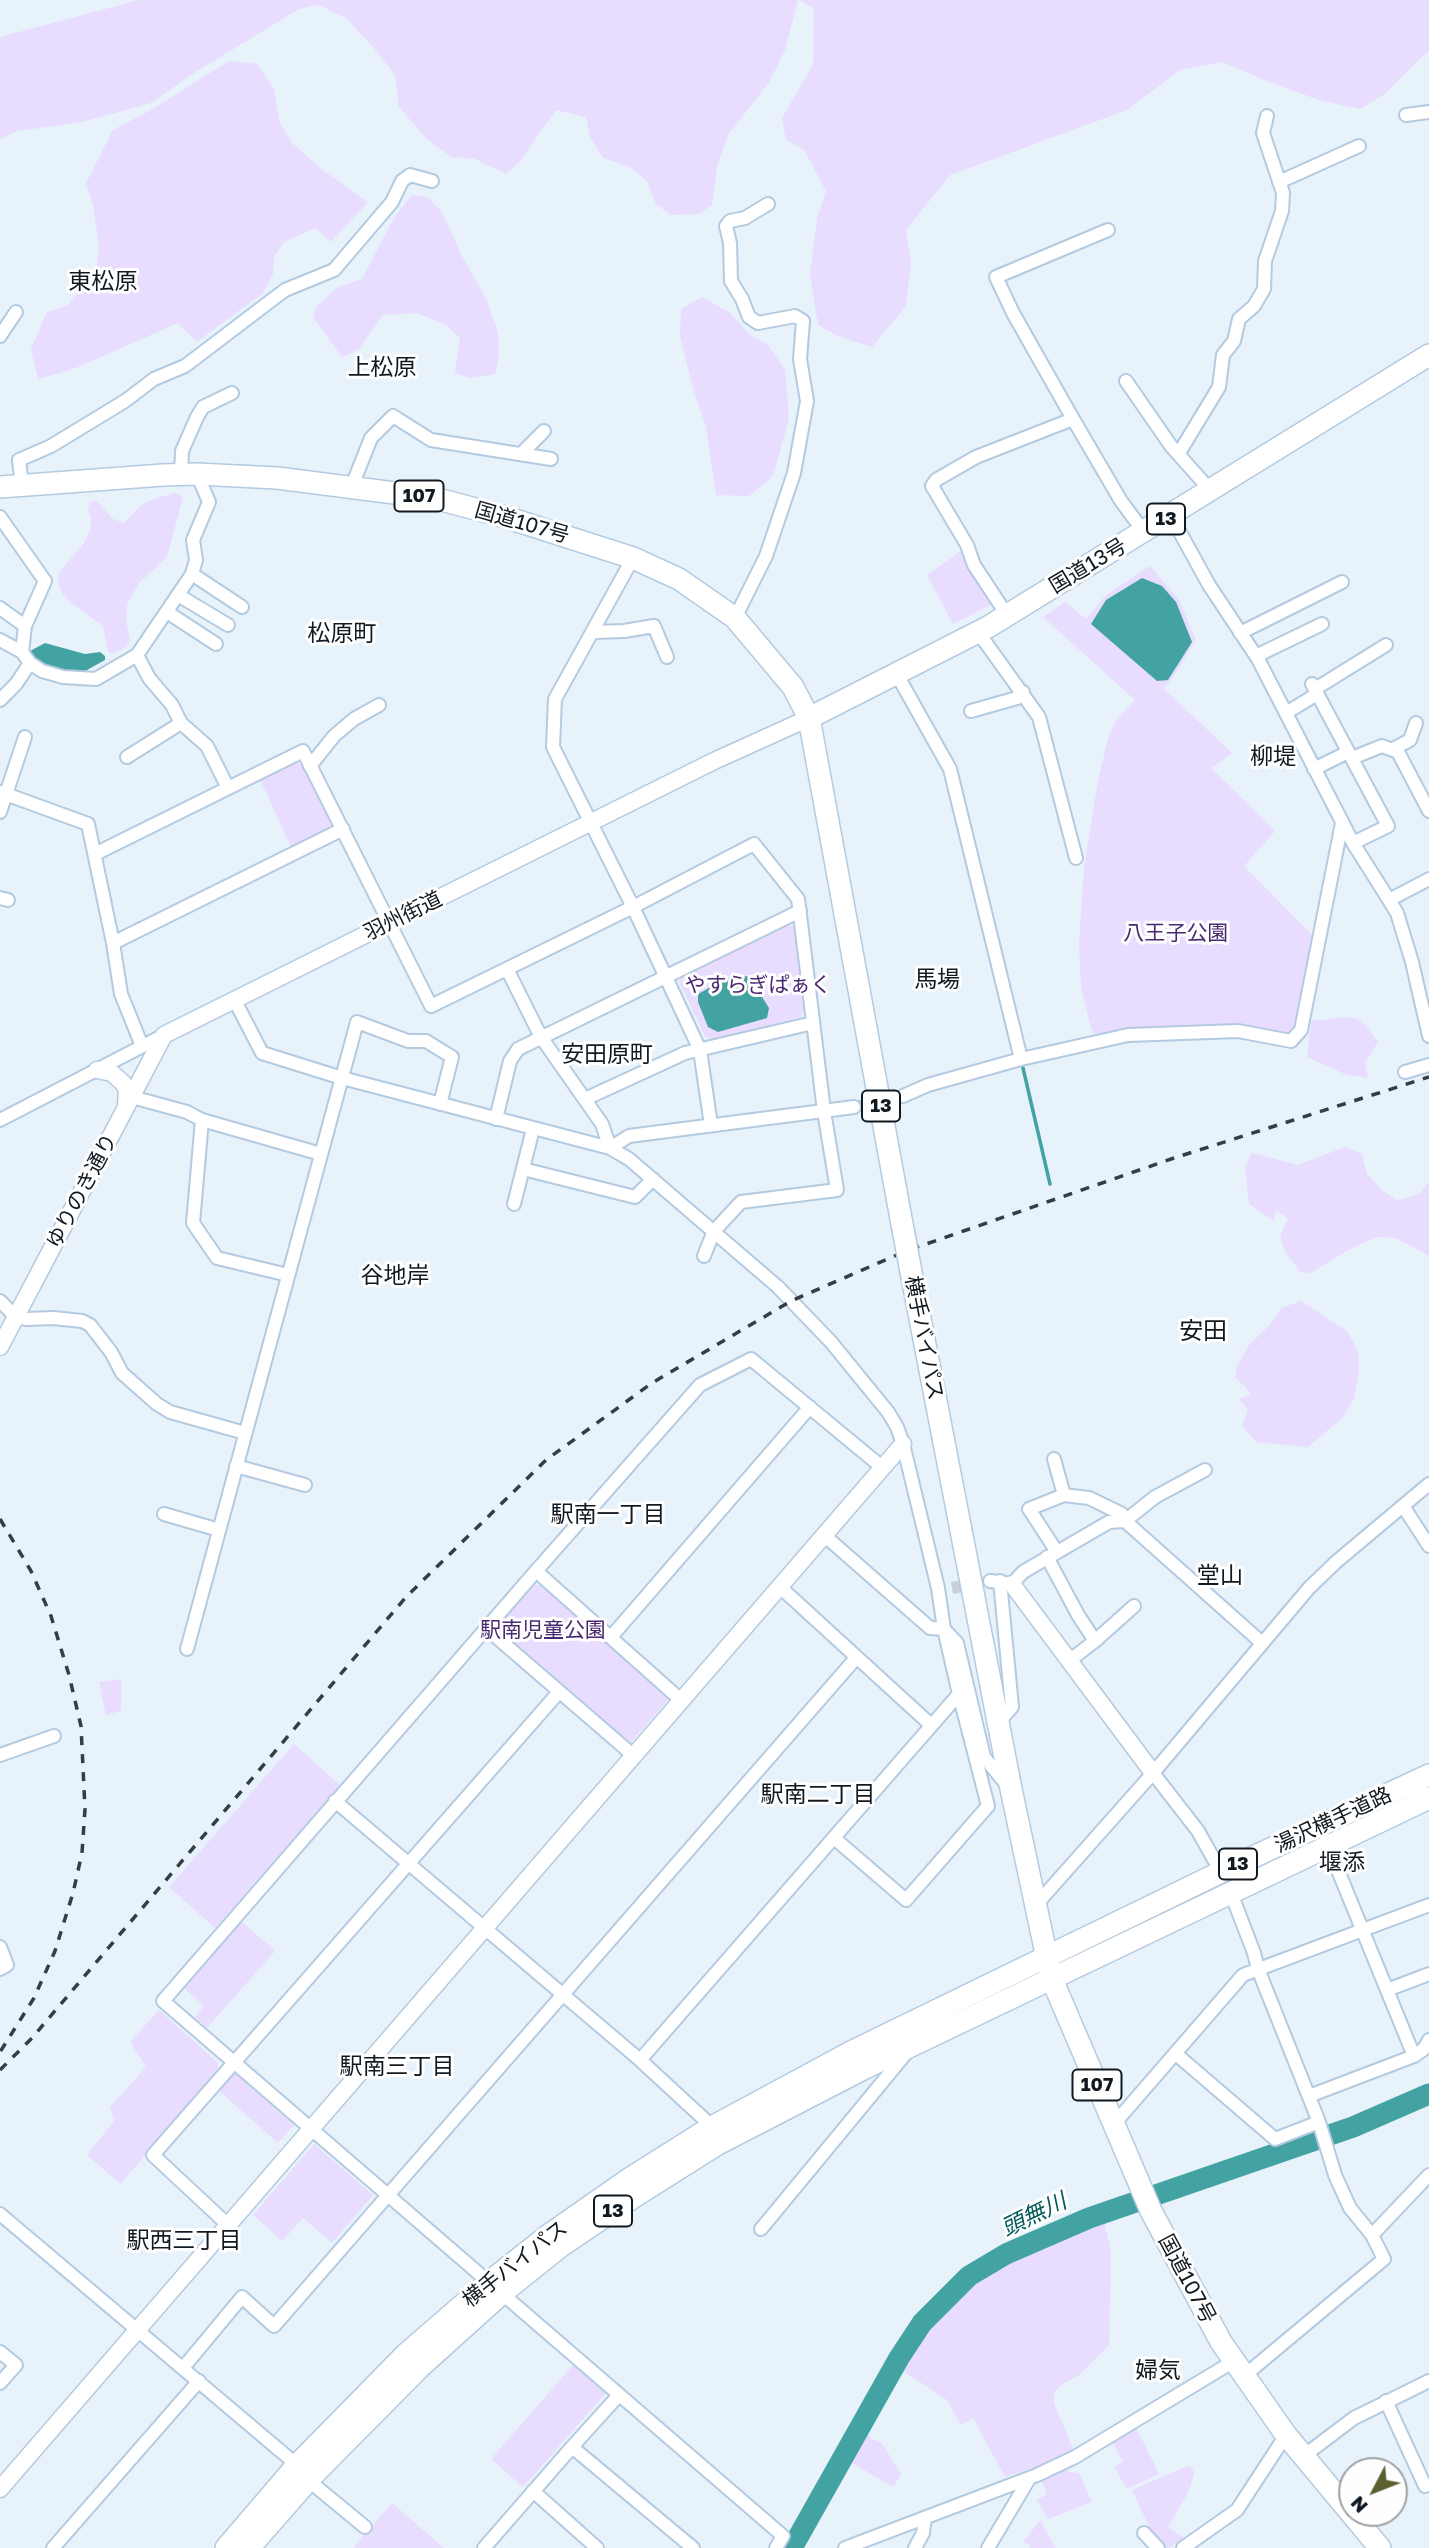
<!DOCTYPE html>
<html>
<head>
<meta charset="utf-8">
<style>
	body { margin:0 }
	#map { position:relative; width:1429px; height:2548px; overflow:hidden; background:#e8f2fb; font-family:"Golos Text",sans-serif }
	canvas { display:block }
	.north { position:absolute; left:1338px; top:2457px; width:70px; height:70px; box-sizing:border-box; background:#fefefe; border:2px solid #9fa2a5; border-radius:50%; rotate:228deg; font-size:19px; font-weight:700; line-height:28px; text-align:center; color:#101820 }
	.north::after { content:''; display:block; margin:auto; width:24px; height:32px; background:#5b602e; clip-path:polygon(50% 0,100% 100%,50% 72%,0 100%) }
</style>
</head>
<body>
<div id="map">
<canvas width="1429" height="2548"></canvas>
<div class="north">N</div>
</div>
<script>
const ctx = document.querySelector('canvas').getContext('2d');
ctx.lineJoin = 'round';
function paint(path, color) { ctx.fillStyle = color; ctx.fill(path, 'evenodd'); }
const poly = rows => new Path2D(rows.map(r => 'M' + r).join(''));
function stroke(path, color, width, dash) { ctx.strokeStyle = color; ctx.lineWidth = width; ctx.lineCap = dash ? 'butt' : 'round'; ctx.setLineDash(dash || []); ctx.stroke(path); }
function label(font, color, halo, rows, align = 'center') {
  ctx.font = font + ' "Golos Text","Noto Sans JP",sans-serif'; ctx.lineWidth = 6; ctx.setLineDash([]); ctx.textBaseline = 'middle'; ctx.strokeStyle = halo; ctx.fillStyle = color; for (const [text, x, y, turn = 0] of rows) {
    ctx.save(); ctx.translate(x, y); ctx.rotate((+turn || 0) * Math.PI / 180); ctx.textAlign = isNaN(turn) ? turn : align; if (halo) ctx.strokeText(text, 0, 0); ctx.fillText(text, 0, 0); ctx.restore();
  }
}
const green = poly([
	[139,0,798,0,785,50,770,81,728,135,717,167,712,205,699,214,671,215,656,204,647,181,628,166,603,158,590,137,586,117,556,110,520,161,506,174,475,159,451,157,426,138,399,107,395,75,373,47,346,18,319,5,299,9,194,73,151,103,82,122,18,131,0,139,0,37],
	[800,0,1429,0,1429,50,1385,94,1360,109,1319,100,1267,81,1222,62,1180,70,1127,110,950,175,906,230,911,263,906,306,872,347,838,336,818,325,810,275,817,218,826,191,804,150,786,140,782,118,813,65,814,9],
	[229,61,257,64,274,89,279,121,293,144,321,169,368,202,331,242,316,228,284,242,274,257,273,274,263,293,197,342,178,323,76,368,38,379,31,349,47,312,68,305,96,272,99,247,93,204,86,183,113,130,151,110],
	[412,195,427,197,442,212,464,260,486,298,498,332,499,355,495,374,469,378,455,373,460,338,446,325,417,313,383,315,358,350,342,357,313,317,317,306,338,287,362,279,394,218],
	[702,297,730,313,749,334,768,345,785,370,789,419,778,458,773,476,749,496,716,495,706,427,693,388,680,336,681,309],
	[175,493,183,497,167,557,139,583,127,604,126,620,130,641,126,647,113,654,108,652,103,626,71,603,62,593,58,584,59,572,84,543,91,528,91,516,88,511,90,502,97,501,113,519,124,523,140,506,153,499],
	[961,551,967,568,992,604,953,624,927,575],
	[1150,566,1179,600,1196,640,1171,680,1163,688,1232,753,1211,768,1275,831,1244,866,1312,935,1298,1025,1291,1035,1095,1038,1090,1024,1081,987,1079,944,1084,868,1097,786,1108,738,1116,720,1135,700,1043,617,1065,602,1086,619,1106,595],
	[294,761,302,765,331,824,328,832,292,849,259,777],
	[787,924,794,927,804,1011,800,1017,714,1040,705,1036,679,982,681,976],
	[1348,1017,1362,1021,1378,1042,1365,1063,1368,1078,1347,1075,1307,1057,1311,1021],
	[1345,1147,1362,1154,1367,1174,1383,1191,1397,1200,1418,1195,1429,1182,1429,1256,1396,1238,1376,1237,1348,1250,1311,1273,1300,1272,1285,1251,1280,1236,1288,1218,1276,1211,1274,1221,1249,1204,1245,1168,1252,1153,1298,1165],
	[1301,1301,1347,1331,1358,1351,1359,1371,1354,1399,1342,1418,1308,1447,1256,1442,1242,1426,1248,1410,1239,1399,1251,1394,1246,1387,1235,1378,1237,1366,1249,1345,1269,1326,1281,1308],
	[533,1585,542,1585,667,1693,667,1701,631,1742,623,1743,498,1635,498,1626],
	[121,1679,121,1711,106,1715,99,1682],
	[294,1744,340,1785,215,1928,169,1887],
	[240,1920,275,1951,207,2028,195,2017,204,2006,182,1986],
	[159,2010,217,2062,219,2071,120,2184,87,2155,114,2121,110,2107,146,2067,130,2042],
	[233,2071,294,2125,278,2143,217,2089],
	[314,2144,373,2195,332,2243,303,2218,282,2241,253,2215],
	[1104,2220,1111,2253,1109,2345,1079,2375,1060,2386,1054,2393,1054,2403,1073,2449,1039,2466,1005,2477,973,2418,961,2425,947,2400,900,2369,921,2333,990,2269,1020,2252,1094,2221],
	[574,2364,606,2393,523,2487,491,2459],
	[1135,2425,1159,2474,1127,2489,1114,2467,1123,2462,1112,2441],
	[865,2429,871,2439,881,2442,901,2474,893,2487,849,2461],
	[1187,2466,1192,2468,1194,2473,1189,2491,1168,2527,1184,2538,1169,2548,1164,2548,1154,2537,1132,2490],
	[1066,2467,1069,2472,1079,2473,1092,2502,1048,2519,1037,2500,1047,2494,1042,2482],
	[392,2503,444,2548,353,2548],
	[1041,2519,1044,2528,1056,2548,1030,2548,1031,2546,1023,2542]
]);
const water = poly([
	[1142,578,1162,586,1176,602,1192,642,1168,680,1157,681,1091,624,1106,600],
	[45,643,85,654,100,652,105,656,105,660,80,674,40,664,30,651],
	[749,976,769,1008,767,1018,718,1032,708,1027,698,1002,698,994,727,978]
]);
const stream = poly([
	[1023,1068,1050,1184]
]);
const river = poly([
	[792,2548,899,2358,922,2323,969,2276,1006,2254,1089,2218,1353,2127,1429,2094]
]);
const streetTunnel = poly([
	[854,1107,903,1096],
	[952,1588,990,1581]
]);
const street = poly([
	[1406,115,1429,112],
	[1279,182,1359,146],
	[1108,230,996,277,1013,313,1073,419,1121,501,1144,532],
	[0,336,16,312],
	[1126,381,1171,446,1211,491],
	[1179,453,1219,387,1223,355,1234,341,1239,319,1254,306,1264,289,1265,261,1282,211,1283,193,1263,133,1267,116],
	[521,454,544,431],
	[181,474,182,451,197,417,203,407,232,393],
	[22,486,19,460,51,446,125,401,154,379,185,366,285,290,334,270,392,202,402,181,410,175,432,181],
	[352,486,371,438,393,416,431,440,551,459],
	[1171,516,1209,585,1258,659,1353,843,1389,900,1429,879],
	[0,517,45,581,25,626,22,652,30,663,42,671,63,677,96,679,137,655,149,678,172,705,181,723,207,746,228,788],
	[633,558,555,699,553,747,633,907,700,1050,711,1125],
	[192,574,242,607],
	[178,595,228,625],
	[0,608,25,626],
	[167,612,216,644],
	[1007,615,974,565,967,545,932,486,936,480,976,457,1073,419],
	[735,618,766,556,794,473,807,401,800,359,803,321,795,316,758,323,749,317,742,299,731,281,730,243,726,226,730,221,745,218,768,204],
	[594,632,624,631,654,626,667,657],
	[978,632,1039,717,1076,858],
	[1240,633,1342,582],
	[0,640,22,652],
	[137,655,192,574,196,560,193,540,209,502,197,474],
	[1256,656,1322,624],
	[896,673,950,769,1021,1059],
	[1312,684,1388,826,1353,843],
	[1315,689,1386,645],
	[0,700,16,684,30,663],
	[971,711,1017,698,1023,692],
	[1286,713,1317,694],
	[1393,749,1410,740,1416,723],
	[127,757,181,723],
	[1352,758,1382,746,1398,752,1429,811],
	[310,766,334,736,354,719,379,705],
	[1314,769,1348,752],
	[0,792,88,824,113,943,121,994,142,1046],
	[0,812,25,737],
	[95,854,303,751,431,1006,633,907,754,844,798,899,824,1111,837,1190,741,1202,714,1231,704,1256],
	[0,898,8,900],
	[1389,900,1397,913,1412,962,1429,1036],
	[113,943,343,829],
	[507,969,541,1037,602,1124,610,1148],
	[235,1001,262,1053,342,1078,610,1148,629,1159,778,1287,831,1342,888,1412,897,1427,903,1444,938,1588,944,1629,959,1694,988,1806,906,1900,834,1838],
	[1405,1072,1429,1065],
	[903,1096,928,1085,1021,1059,1128,1035,1238,1031,1291,1041,1301,1030,1342,823],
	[132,1097,187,1112,202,1120,321,1154],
	[585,1099,685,1053,813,1023],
	[496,1119,510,1061,518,1049,800,911],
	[0,1120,164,1035],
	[202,1120,193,1223,217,1258,288,1275],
	[610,1148,629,1136,854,1107],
	[523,1169,635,1197,653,1179],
	[514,1204,533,1129],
	[0,1301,16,1317,27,1319,53,1318,82,1321,90,1325,111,1352,122,1373,157,1404,170,1412,245,1433],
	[1054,1459,1064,1495],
	[236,1466,305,1485],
	[1403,1506,1429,1546],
	[164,1514,219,1530],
	[825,1536,930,1628,944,1629,957,1643,984,1757,1006,1784],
	[1057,1552,1029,1509,1064,1495,1089,1498,1122,1514,1125,1521,1155,1497,1205,1470],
	[1047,1557,1078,1615,1095,1641,1069,1661],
	[536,1571,682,1701],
	[990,1581,1012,1584,1023,1572,1109,1522,1125,1521,1262,1643],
	[780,1587,931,1725],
	[487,1629,634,1756],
	[611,1637,810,1407],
	[1095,1641,1134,1606],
	[187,1649,357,1022,408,1041,426,1041,452,1057,440,1104],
	[998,1723,1012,1707,1000,1581],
	[0,1755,54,1736],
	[1153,1773,1198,1831,1221,1872],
	[335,1801,640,2060,704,2119,710,2128],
	[1328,1846,1414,2056],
	[1231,1893,1254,1953,1258,1969,1319,2122,1335,2175,1350,2208,1372,2235,1384,2259,1244,2376],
	[1035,1906,1153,1773,1309,1588,1336,1562,1429,1484],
	[0,1947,7,1965,0,1969],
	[1387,1990,1429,1974],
	[1176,2054,1275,2139,1319,2122],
	[640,2060,959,1694],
	[1309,2096,1414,2056,1424,2049,1429,2040],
	[1114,2124,1243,1975,1429,1905],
	[0,2214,297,2465],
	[228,2225,153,2155,559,1692],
	[761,2229,908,2051],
	[1372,2235,1429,2175],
	[0,2352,16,2365,0,2383],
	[183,2368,242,2297,274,2326,856,1658],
	[619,2395,572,2447,693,2548],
	[1386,2401,1425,2486],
	[1305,2455,1354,2418,1429,2381],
	[308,2480,365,2527],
	[533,2491,597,2548],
	[1144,2533,1158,2548],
	[53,2548,199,2381],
	[484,2548,572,2447],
	[776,2548,783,2536,163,2001,536,1571,700,1385,751,1359,883,1468],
	[845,2548,1037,2475,1075,2457,1234,2361],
	[915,2548,923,2533,925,2518],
	[988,2548,1029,2479],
	[1183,2548,1237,2510,1286,2435]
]);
const secondary = poly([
	[97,1070,112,1073,123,1083,127,1090,126,1106],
	[0,1347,164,1035,714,761,809,718],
	[1012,1584,1153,1773],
	[0,2489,903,1444]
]);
const highway = poly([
	[0,487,163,475,197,474,277,478,434,498,502,516,633,558,679,579,735,618,793,687,809,718,902,1224],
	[809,718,988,627,1429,355],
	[912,1277,1011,1789,1051,1977,1151,2211,1221,2342,1286,2435,1380,2548],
	[226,2548,297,2465,406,2354,488,2283,550,2234,626,2181,710,2128,851,2052,1221,1872,1429,1775],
	[249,2548,311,2477,420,2367,501,2294,561,2246,635,2196,716,2145,865,2068,1429,1798]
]);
const rail = poly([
	[0,1519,31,1571,51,1616,69,1675,81,1726,85,1809,82,1853,73,1893,55,1951,34,1998,0,2052],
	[0,2070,32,2038,406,1597,546,1460,652,1383,791,1301,906,1251,1174,1158,1429,1077]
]);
const highwayBridge = poly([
	[902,1224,912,1277]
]);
const shields = [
	[419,496,49],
	[1166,519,38],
	[881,1106,38],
	[1238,1864,38],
	[1097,2085,49],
	[613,2211,38]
];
const shieldNames = [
	["107",419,496],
	["13",1166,519],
	["13",881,1106],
	["13",1238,1864],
	["107",1097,2085],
	["13",613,2211]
];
const streetNames = [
	["国道107号",522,523,16],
	["国道13号",1088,566,-31],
	["羽州街道",403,916,-26],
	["ゆりのき通り",82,1191,-62],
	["横手バイパス",924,1338,79],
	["湯沢横手道路",1333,1820,-25],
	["横手バイパス",515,2264,-38],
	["国道107号",1187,2279,62]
];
const parkNames = [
	["八王子公園",1176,933],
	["やすらぎぱぁく",758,985],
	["駅南児童公園",543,1630]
];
const neighbourhoodNames = [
	["東松原",103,282],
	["上松原",382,368],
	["松原町",342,634],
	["柳堤",1273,757],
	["馬場",937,980],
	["安田原町",607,1055],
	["谷地岸",395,1276],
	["駅南一丁目",608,1515],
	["堂山",1220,1576],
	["駅南二丁目",818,1795],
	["堰添",1342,1863],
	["駅南三丁目",397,2067],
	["駅西三丁目",184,2241],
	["婦気",1158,2371]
];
const waterNames = [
	["頭無川",1034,2215,-26]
];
const quarterNames = [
	["安田",1203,1331]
];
paint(green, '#e8dcff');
paint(water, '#43a3a2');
stroke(stream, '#43a3a2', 3.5);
stroke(river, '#43a3a2', 21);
stroke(streetTunnel, '#c8d1da', 12, [12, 6]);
stroke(street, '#b3cae0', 16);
stroke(secondary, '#b3cae0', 19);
stroke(highway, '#b3cae0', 24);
stroke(street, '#fff', 12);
stroke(secondary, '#fff', 16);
stroke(highway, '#fff', 21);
stroke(rail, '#343c44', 3.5, [9, 9]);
stroke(highwayBridge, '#b3cae0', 24, []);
stroke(highwayBridge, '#fff', 21);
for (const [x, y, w] of shields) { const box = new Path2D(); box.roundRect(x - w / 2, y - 15.5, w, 31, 5); ctx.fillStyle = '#fefefe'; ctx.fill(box); stroke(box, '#101820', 2); }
label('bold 19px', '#101820', null, shieldNames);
label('21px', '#101820', '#fefefe', streetNames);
label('21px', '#492970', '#fefefe', parkNames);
label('23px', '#101820', '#fefefe', neighbourhoodNames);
label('italic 23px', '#035a5a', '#fefefe', waterNames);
label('24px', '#101820', '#fefefe', quarterNames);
</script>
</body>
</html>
